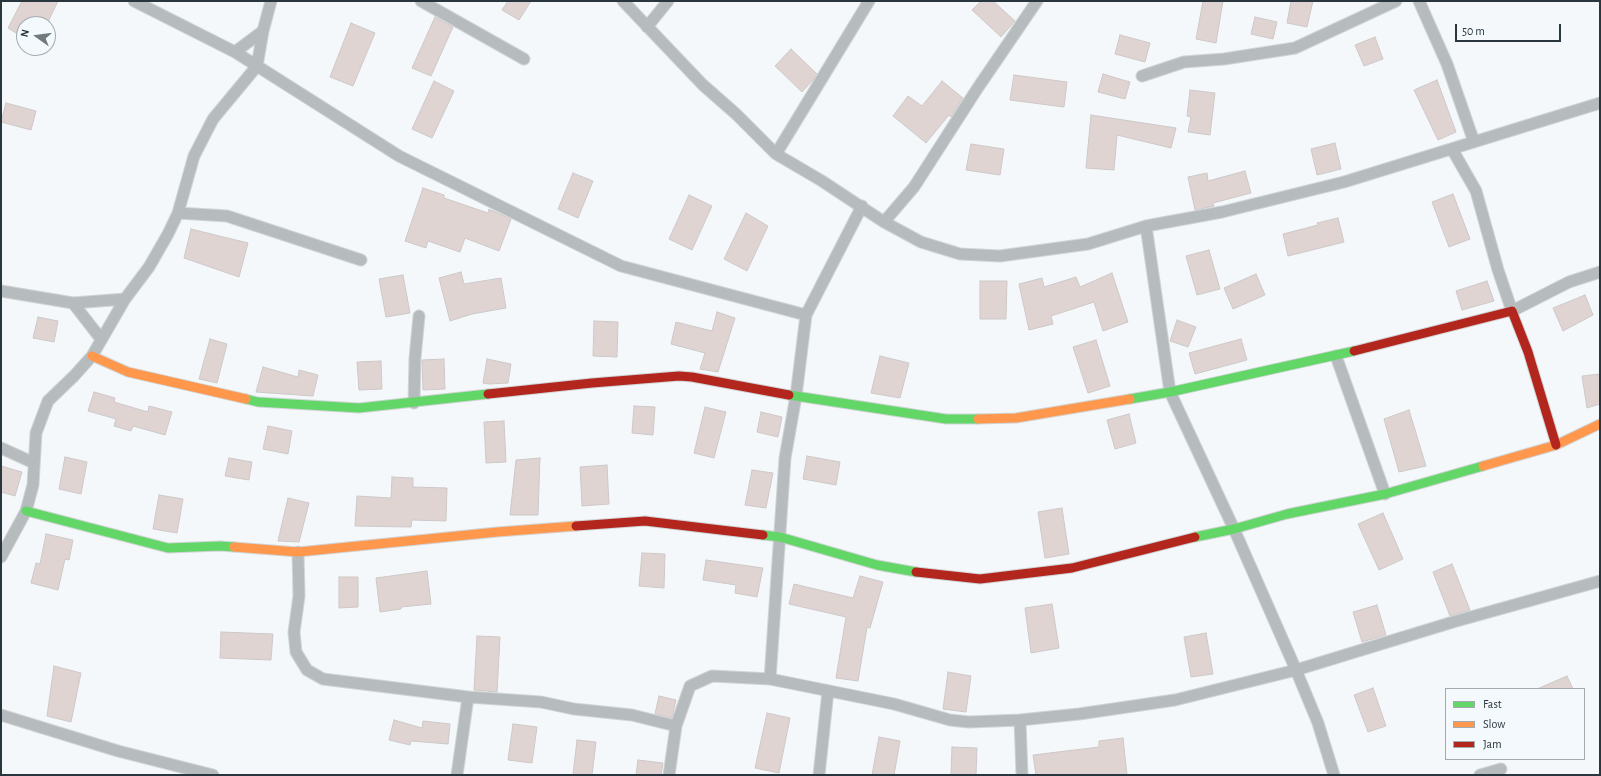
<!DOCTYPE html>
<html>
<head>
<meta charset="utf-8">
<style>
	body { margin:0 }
	#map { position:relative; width:1601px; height:776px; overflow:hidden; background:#f5f8fa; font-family:"Alegreya Sans",sans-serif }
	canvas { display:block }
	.frame { position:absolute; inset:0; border:2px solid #2a363d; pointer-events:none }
	.legend { position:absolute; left:1445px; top:688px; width:140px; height:72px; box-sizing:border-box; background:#f3f9fc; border:1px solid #a3abb0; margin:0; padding:5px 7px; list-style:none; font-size:12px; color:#2a363d }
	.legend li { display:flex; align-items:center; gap:8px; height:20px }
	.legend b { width:20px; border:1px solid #a3abb0 }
	.north { position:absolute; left:16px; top:16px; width:40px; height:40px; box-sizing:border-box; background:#f3f9fc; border:1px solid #a3abb0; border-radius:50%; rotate:284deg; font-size:11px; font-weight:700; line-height:16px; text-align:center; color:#2a363d }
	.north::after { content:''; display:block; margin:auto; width:14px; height:18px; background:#717a7f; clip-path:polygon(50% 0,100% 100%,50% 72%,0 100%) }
	.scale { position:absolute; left:1455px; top:24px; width:106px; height:18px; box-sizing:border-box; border:2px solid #2a363d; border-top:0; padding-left:5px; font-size:12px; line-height:14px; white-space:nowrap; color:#2a363d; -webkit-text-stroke:3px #f3f9fc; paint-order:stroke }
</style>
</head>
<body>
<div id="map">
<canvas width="1601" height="776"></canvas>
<div class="frame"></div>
<ul class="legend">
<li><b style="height:5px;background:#63d668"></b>Fast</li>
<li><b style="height:5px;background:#ff974d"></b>Slow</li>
<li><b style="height:5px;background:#b3261e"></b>Jam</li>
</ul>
<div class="north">N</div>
<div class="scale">50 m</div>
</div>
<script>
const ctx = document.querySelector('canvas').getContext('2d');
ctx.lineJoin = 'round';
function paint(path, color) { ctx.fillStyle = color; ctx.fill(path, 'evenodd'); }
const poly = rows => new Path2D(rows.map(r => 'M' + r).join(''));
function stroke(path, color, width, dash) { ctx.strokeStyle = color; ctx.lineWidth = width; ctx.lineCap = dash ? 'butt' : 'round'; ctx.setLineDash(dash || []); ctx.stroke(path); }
const building = poly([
	[22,1,58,1,47,24,24,24,24,38,8,28,22,1],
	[508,1,531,1,519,20,502,10,508,1],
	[981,1,993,1,1015,21,1001,37,972,10,981,1],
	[1203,1,1223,1,1216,43,1196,39,1203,1],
	[1291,1,1313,1,1307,27,1287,23,1291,1],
	[435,17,453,27,431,76,412,68,435,17],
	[1255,17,1277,22,1273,39,1251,34,1255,17],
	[351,23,375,33,353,86,330,77,351,23],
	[1120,35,1150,43,1145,62,1115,54,1120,35],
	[1375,37,1383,59,1364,66,1355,45,1375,37],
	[791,49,817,74,813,80,802,92,775,66,791,49],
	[1103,74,1130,82,1125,99,1098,92,1103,74],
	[1014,75,1067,82,1064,107,1010,100,1014,75],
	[1437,80,1456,132,1438,140,1414,90,1437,80],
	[434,81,454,91,432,138,412,129,434,81],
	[942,81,963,98,951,117,949,115,926,143,893,116,908,96,922,106,942,81],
	[1190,90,1215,93,1210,135,1188,132,1191,117,1187,116,1190,90],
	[6,103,36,111,31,130,1,122,6,103],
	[1091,115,1176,128,1171,148,1117,135,1114,170,1086,168,1091,115],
	[1335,143,1341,169,1317,175,1311,149,1335,143],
	[971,144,1004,149,1000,175,966,170,971,144],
	[1245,171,1251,193,1213,203,1214,206,1195,210,1188,177,1207,173,1208,181,1245,171],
	[573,173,593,181,578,218,558,209,573,173],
	[423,188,444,195,444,198,488,213,489,209,511,219,499,251,465,238,460,252,428,241,426,248,405,241,423,188],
	[1453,194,1470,239,1449,247,1432,202,1453,194],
	[689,195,712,206,692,250,669,239,689,195],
	[746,213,768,226,747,271,724,259,746,213],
	[1338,218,1344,242,1288,256,1283,234,1318,225,1317,223,1338,218],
	[191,229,248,243,239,277,184,258,191,229],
	[1209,250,1220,289,1197,295,1186,256,1209,250],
	[461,272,464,284,501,278,506,308,472,314,450,321,439,278,461,272],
	[1112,273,1128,322,1103,331,1094,302,1051,316,1053,324,1029,330,1019,284,1042,278,1044,287,1076,277,1080,287,1112,273],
	[1256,274,1265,295,1233,309,1224,288,1256,274],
	[403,275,410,313,386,317,379,279,403,275],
	[980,281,1007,281,1006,319,980,319,980,281],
	[1487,281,1494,301,1462,310,1456,291,1487,281],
	[1585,295,1593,315,1563,331,1553,308,1585,295],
	[717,312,735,318,718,372,700,369,705,353,671,344,676,322,712,331,717,312],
	[38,317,58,321,54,342,33,338,38,317],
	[1177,320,1196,327,1188,347,1170,341,1177,320],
	[594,321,618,322,617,357,593,356,594,321],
	[210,339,227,344,217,383,199,379,210,339],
	[1241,339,1247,360,1195,374,1189,353,1241,339],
	[1096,340,1110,386,1088,393,1073,347,1096,340],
	[880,356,909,363,900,398,871,393,880,356],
	[444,359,445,389,423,390,422,360,444,359],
	[487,359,511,364,508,383,489,384,483,383,487,359],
	[381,361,382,389,359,390,357,362,381,361],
	[263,367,298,377,299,370,318,375,313,396,256,392,263,367],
	[1600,374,1600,404,1587,408,1582,376,1600,374],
	[94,392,115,398,114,402,148,412,149,406,172,412,165,435,133,426,131,431,114,426,116,419,88,411,94,392],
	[634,406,655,407,653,435,632,433,634,406],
	[705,407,726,412,714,458,694,453,705,407],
	[1409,410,1426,466,1399,472,1384,419,1409,410],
	[761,412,782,417,778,437,757,432,761,412],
	[1129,414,1136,443,1115,449,1107,420,1129,414],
	[504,421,506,462,486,463,484,422,504,421],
	[268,426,292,431,288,454,263,449,268,426],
	[807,456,840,462,836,485,803,479,807,456],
	[65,457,87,462,81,494,59,489,65,457],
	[229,458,252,462,249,480,225,476,229,458],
	[540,458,538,515,510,515,516,460,540,458],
	[607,465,609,504,582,506,580,467,607,465],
	[1,466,22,472,15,496,1,492,1,466],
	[752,470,773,473,766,508,745,505,752,470],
	[392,477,413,478,413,487,447,488,446,521,412,520,411,527,355,526,357,496,391,498,392,477],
	[159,495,183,499,177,533,153,529,159,495],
	[288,498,309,503,299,542,278,541,288,498],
	[1062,508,1069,554,1045,558,1038,512,1062,508],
	[1383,513,1403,559,1379,570,1358,524,1383,513],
	[46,534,73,540,69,560,65,559,58,590,31,583,36,563,40,564,46,534],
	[642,553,665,554,664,588,639,586,642,553],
	[706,560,763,568,757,597,735,593,736,585,703,580,706,560],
	[1452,564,1470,610,1450,616,1433,572,1452,564],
	[427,571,431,604,401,607,401,609,380,612,376,578,427,571],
	[860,576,883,582,870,628,867,627,858,681,836,678,846,617,789,604,794,584,853,598,860,576],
	[339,577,358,577,358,607,339,608,339,577],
	[1052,604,1059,648,1031,653,1025,608,1052,604],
	[1377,605,1386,635,1362,642,1353,612,1377,605],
	[221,632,273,634,271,660,220,658,221,632],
	[1206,633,1213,674,1191,677,1184,637,1206,633],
	[477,636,500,637,497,692,474,690,477,636],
	[54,666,81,673,71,722,47,716,54,666],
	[948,672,971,676,966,712,943,709,948,672],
	[1567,676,1573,689,1537,689,1567,676],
	[1373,688,1386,726,1368,732,1354,695,1373,688],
	[659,696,676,700,672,718,655,714,659,696],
	[767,713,790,718,779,773,755,768,767,713],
	[394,720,422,728,423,721,450,724,448,744,411,741,410,745,389,740,394,720],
	[513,724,537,727,532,763,508,760,513,724],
	[879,737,900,741,894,775,872,775,879,737],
	[1123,738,1127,775,1036,775,1033,755,1099,747,1099,741,1123,738],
	[577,740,596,742,592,775,573,775,577,740],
	[952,747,977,748,976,775,951,775,952,747],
	[638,760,663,763,661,775,636,775,638,760]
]);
const street = poly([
	[134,1,235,52,399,156,621,266,806,315,796,396,785,458,770,679],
	[421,1,524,59],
	[623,1,703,85,736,114,776,154,822,181,884,222,921,242,960,254,1000,256,1088,244,1146,226,1222,212,1344,182,1600,103],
	[1419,1,1447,64,1474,142],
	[647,27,668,1],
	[235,52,263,31],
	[1142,76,1184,62,1224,59,1295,48,1396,1],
	[1452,149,1476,191,1498,270,1512,311,1569,282,1600,272],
	[776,154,869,1],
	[178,213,227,216,361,260],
	[884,222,914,187,977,89,1037,1],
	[1146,226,1170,392,1234,529,1296,670,1318,723,1334,775],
	[1,291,73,303,125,299],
	[73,303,101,339],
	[806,315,862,206],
	[1336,356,1385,494],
	[414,403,415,358,419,316],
	[1,448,34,463],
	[298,552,299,596,294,632,296,652,307,670,323,679,468,697,541,702,574,709,632,715,676,726],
	[1,557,26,511,33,485,36,433,48,401,74,376,92,356,125,299,149,267,168,234,178,213,194,156,213,119,257,66,263,31,271,1],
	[1,715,118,751,213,775],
	[1020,720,1022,775],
	[457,775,468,697],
	[669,775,676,726,690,686,712,676,770,679,894,704,950,720,969,722,1020,720,1079,714,1175,700,1296,670,1453,622,1600,581],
	[819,775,828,691],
	[1480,775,1501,769]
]);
const fast = poly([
	[789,395,946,419,978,419],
	[246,399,258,402,359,408,488,394],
	[1130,399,1170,392,1354,351],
	[26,511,168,548,220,546,234,547],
	[763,535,780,537,877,565,916,572],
	[1195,537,1234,529,1287,514,1385,494,1483,466]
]);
const slow = poly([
	[92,356,128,372,246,399],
	[978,419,1016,418,1130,399],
	[1483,466,1556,445,1600,424],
	[234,547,298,552,497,532,576,526]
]);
const jam = poly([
	[1354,351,1512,311,1528,352,1556,445],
	[488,394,592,383,679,376,692,377,789,395],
	[576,526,645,521,763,535],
	[916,572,980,579,1072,568,1195,537]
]);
paint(building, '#e0d4d3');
stroke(building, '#cdc8c8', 1);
stroke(street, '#d1d5d7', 13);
stroke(fast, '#d1d5d7', 11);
stroke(slow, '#d1d5d7', 11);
stroke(jam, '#d1d5d7', 11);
stroke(street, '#b6bbbe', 11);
stroke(fast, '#63d668', 9);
stroke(slow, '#ff974d', 9);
stroke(jam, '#b3261e', 9);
</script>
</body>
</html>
